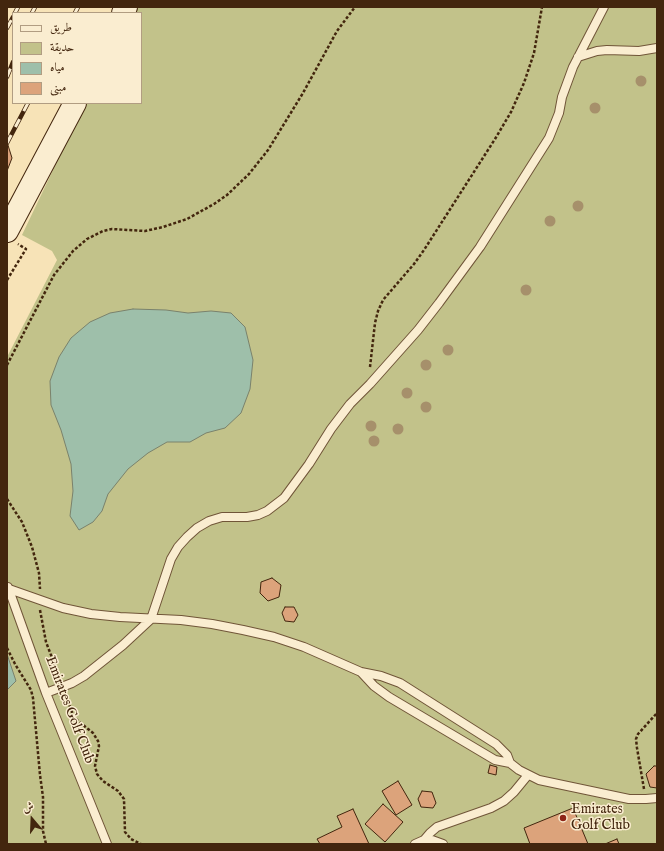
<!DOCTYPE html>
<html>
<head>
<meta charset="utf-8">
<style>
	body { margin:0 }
	#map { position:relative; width:664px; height:851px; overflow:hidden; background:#f7e3b7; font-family:"IM FELL English",Amiri,serif }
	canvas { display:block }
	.frame { position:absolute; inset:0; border:8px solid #43260e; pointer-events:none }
	.legend { position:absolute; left:12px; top:12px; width:130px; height:92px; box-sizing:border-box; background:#faedd0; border:1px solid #b19d82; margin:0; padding:5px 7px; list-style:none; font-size:12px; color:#43260e }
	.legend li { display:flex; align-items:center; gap:8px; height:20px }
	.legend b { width:20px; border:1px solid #b19d82 }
	.north { position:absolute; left:12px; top:799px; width:40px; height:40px; -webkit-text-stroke:3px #faedd0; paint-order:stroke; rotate:341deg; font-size:11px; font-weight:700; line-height:16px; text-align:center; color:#43260e }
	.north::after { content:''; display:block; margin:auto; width:14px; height:18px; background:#43260e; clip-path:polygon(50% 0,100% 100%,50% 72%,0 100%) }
</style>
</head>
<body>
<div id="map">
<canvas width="664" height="851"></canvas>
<div class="frame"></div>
<ul class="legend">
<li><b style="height:5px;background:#faedd0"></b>طريق</li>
<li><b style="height:11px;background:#c2c28a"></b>حديقة</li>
<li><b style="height:11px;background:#9ebfaa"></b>مياه</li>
<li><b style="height:11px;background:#dca37b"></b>مبنى</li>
</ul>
<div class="north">ش</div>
</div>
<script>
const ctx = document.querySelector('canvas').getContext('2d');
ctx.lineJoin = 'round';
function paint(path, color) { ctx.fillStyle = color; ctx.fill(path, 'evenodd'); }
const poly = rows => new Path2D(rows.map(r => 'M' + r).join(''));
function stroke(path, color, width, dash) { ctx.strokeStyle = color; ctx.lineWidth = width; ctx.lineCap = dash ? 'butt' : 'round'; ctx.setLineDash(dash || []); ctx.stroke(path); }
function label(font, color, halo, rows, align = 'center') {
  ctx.font = font + ' "IM FELL English",serif'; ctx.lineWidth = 3; ctx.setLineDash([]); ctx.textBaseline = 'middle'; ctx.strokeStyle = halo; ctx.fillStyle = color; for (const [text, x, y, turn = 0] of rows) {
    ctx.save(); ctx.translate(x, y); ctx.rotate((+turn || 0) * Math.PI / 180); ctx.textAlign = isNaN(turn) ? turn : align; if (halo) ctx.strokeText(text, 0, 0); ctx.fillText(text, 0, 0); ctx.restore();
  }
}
const green = poly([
	[131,7,657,7,657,844,7,844,7,357,57,260,52,251,22,235,85,103,141,103,141,13,128,13]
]);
const water = poly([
	[133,309,166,310,188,313,211,311,231,313,245,327,253,360,250,389,241,413,225,428,206,433,190,442,167,442,148,453,128,469,108,494,102,511,93,522,79,530,70,516,73,491,71,464,61,430,51,405,50,381,59,357,71,338,90,322,110,313,133,309],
	[7,654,16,681,7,690,7,654]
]);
const building = poly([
	[7,142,12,158,7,171,7,142],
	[272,578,281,585,279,597,268,601,260,593,261,582,272,578],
	[285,607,294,607,298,615,294,622,285,621,282,613,285,607],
	[490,765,497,767,496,775,488,773,490,765],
	[654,766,657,766,657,788,650,787,646,774,654,766],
	[398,781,412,805,396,815,382,791,398,781],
	[422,791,432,792,436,803,433,808,421,807,418,799,422,791],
	[383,804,403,822,385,842,365,824,383,804],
	[573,808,588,844,530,844,524,828,573,808],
	[353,809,369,844,320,844,317,839,342,827,337,816,353,809],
	[617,839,619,844,605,844,617,839]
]);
const path = poly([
	[7,280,26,249,18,244],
	[7,365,54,275,73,251,87,239,103,231,112,229,145,231,163,227,187,219,214,204,227,195,249,174,268,150,303,93,337,31,355,7],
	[370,367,375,323,378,311,383,300,414,264,424,250,495,139,511,112,524,83,534,53,542,7],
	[7,499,22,522,32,547,39,573,40,589],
	[40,610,46,642,59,676],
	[7,648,15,664,31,690,33,698,40,775,43,797,43,831,46,844],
	[66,696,73,715,78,721,93,733,98,741,99,746,95,766,97,774,103,781,118,791,124,799,125,832,131,839,141,844],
	[644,789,637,748,636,739,638,734,657,713]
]);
const service = poly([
	[578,57,597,51,607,50,639,51,657,48],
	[8,587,46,693,107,844],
	[9,589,63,608,91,614,120,617,181,620,212,624,243,630,274,637,304,647,361,672,381,676,400,683,496,744,507,755,510,763,519,770,539,780,629,799,646,799,657,798],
	[361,672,374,686,389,697,495,760,510,763],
	[46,693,72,683,84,676,123,645,151,619,171,559,178,547,187,537,197,528,209,521,222,517,247,517,258,515,267,511,284,498,309,464,331,429,350,404,370,384,418,330,439,303,480,247,549,138,559,113,562,97,573,67,604,7],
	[424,840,430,833,437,827,491,808,504,801,514,792,528,775],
	[415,844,424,840,432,840,443,844]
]);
const secondary = poly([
	[123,13,126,7],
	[7,231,75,103]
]);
const rail = poly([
	[15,13,18,7],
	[32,13,35,7],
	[75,13,78,7],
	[7,28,13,17],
	[7,77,13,62],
	[7,143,28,103]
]);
const trees = [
	[641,81],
	[595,108],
	[578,206],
	[550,221],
	[526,290],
	[448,350],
	[426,365],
	[407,393],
	[426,407],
	[371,426],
	[398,429],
	[374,441]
];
const markers = [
	[563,818,4,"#8f2418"]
];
const streetNames = [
	["Emirates Golf Club",69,710,69]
];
const poiNames = [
	["Emirates",571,810],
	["Golf Club",571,826]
];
paint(green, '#c2c28a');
paint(water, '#9ebfaa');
stroke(water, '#7a826c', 1);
paint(building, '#dca37b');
stroke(building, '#43260e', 1);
stroke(service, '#705538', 10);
stroke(secondary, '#43260e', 24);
stroke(path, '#43260e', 2.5, [3, 2]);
stroke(service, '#faedd0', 8);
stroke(secondary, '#faedd0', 22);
stroke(rail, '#43260e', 4.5);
stroke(rail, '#faedd0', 3, [9]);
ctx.fillStyle = '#a6906b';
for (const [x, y] of trees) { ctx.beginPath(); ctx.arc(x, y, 5.5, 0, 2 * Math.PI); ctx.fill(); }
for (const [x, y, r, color] of markers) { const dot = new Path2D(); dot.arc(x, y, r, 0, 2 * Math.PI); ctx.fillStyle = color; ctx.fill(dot); stroke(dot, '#faedd0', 1.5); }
label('14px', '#43260e', '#faedd0', streetNames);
label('14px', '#43260e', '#faedd0', poiNames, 'left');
</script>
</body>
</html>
